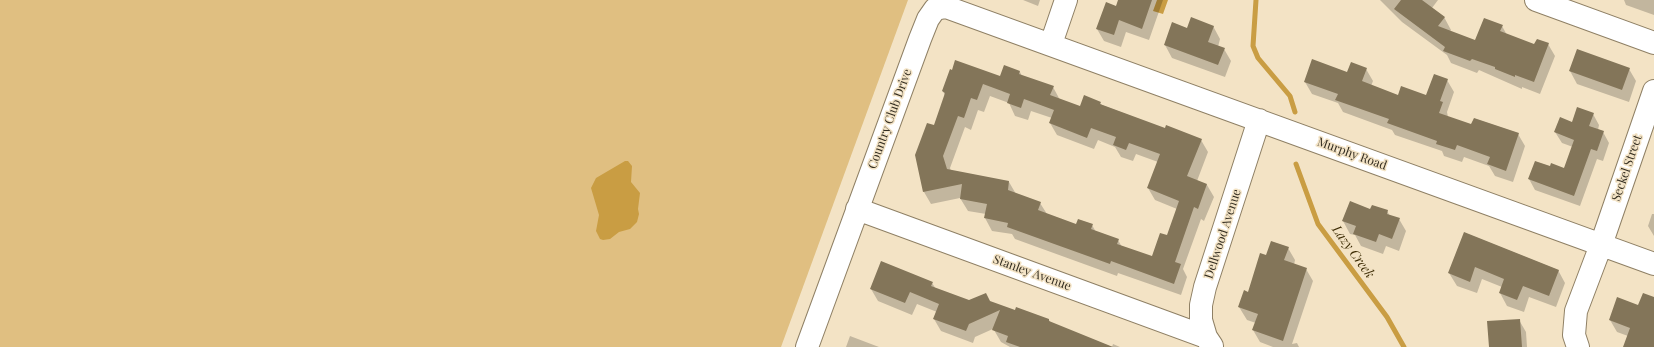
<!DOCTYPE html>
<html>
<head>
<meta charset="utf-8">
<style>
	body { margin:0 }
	canvas { display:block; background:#f3e3c5 }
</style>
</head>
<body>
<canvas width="1654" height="347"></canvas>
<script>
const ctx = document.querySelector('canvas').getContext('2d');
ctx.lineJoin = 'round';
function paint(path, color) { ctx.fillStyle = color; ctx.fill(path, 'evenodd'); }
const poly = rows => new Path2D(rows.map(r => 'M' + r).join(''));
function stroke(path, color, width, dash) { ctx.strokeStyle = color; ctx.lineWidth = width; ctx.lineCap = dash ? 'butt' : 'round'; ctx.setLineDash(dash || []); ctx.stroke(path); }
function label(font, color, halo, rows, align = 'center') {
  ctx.font = font + ' "Playfair Display",serif'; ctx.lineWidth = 3; ctx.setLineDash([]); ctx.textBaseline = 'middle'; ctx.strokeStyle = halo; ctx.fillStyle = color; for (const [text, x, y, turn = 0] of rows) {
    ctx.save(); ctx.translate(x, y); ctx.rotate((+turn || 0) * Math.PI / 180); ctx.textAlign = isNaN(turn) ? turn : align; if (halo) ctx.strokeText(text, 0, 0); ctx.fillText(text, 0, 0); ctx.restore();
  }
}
const green = poly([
	[0,0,908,0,781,347,0,347]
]);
const water = poly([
	[1157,0,1168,0,1163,14,1153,11],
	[625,161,628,161,632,166,631,182,640,193,638,209,639,214,637,222,630,229,619,232,610,239,603,240,600,239,596,231,599,215,591,188,596,178]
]);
const shadow = poly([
	[1023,0,1040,0,1038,6],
	[1119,0,1163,0,1149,40,1126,32,1121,47,1104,41,1097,29,1116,7],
	[1380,0,1438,0,1432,8,1444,17,1451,30,1449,32,1475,42,1502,26,1507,35,1535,46,1548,44,1555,56,1540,94,1522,87,1522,89,1479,70,1477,73,1451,63,1447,55,1402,22],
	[1624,0,1654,0,1654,15,1626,5],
	[1213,26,1220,39,1218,47,1224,49,1231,61,1225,77,1172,58,1165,45,1188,29],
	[1366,69,1373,81,1371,86,1398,96,1427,97,1447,80,1454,92,1447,112,1448,117,1472,125,1518,134,1525,146,1513,182,1495,176,1489,166,1464,157,1462,162,1444,156,1442,151,1395,135,1392,130,1343,112,1338,103,1312,94,1305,82],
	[1629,69,1636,81,1629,102,1577,84,1570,71],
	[1020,72,1022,76,1053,87,1060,100,1080,108,1100,103,1102,105,1165,129,1201,140,1208,152,1197,181,1207,185,1214,197,1204,221,1201,219,1183,269,1187,277,1181,295,1118,273,1117,276,1015,239,1012,234,992,231,985,218,986,214,968,211,960,198,931,204,924,192,916,155,934,126,945,96,943,91],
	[990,96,1009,103,1015,116,1028,120,1031,111,1052,118,1050,123,1057,135,1094,149,1098,140,1115,147,1121,157,1133,161,1136,154,1158,162,1148,188,1155,200,1177,209,1168,236,1152,258,1122,247,1118,240,1096,232,1092,225,1077,226,1047,214,1040,203,1016,194,1009,182,951,171,950,168,965,127,971,130,978,110,984,112],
	[1593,114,1599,125,1598,130,1603,132,1609,143,1603,161,1597,159,1580,206,1535,190,1529,179,1551,167,1564,169,1573,147,1562,143,1555,132,1572,123],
	[1371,210,1387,211,1390,216,1399,219,1406,231,1399,251,1386,246,1383,254,1361,246,1355,235,1350,234,1343,221],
	[1652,214,1654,214,1654,236,1648,226],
	[1465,233,1558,270,1565,283,1556,307,1529,297,1524,312,1507,306,1500,293,1502,287,1482,279,1477,293,1457,286,1449,273],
	[1288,248,1295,260,1294,265,1306,269,1313,281,1292,344,1297,343,1299,347,1273,347,1260,342,1253,330,1256,323,1247,320,1239,307,1248,293,1267,256],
	[932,283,936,289,969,301,991,302,1015,312,1049,320,1051,323,1112,347,1113,344,1120,347,1010,347,1001,342,994,330,995,328,975,337,973,343,941,331,934,319,937,312,917,304,912,315,878,301,871,289],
	[1654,298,1654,347,1624,347,1628,336,1617,332,1610,320],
	[1519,320,1526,332,1527,347,1490,347],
	[850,336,879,347,846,347]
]);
const stream = poly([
	[1256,0,1253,46,1258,58,1290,96,1295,112],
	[1296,164,1318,224,1387,317,1404,347]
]);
const building = poly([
	[1118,0,1152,0,1142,29,1119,20,1114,35,1096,29,1106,2,1116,6],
	[1401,0,1422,0,1445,17,1438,26,1475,40,1484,18,1503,25,1500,31,1534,44,1537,39,1549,43,1534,82,1515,75,1515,77,1495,69,1495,67,1472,59,1470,61,1443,51,1445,47,1394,9],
	[1191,17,1214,26,1208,42,1225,48,1218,65,1164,45,1172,22,1187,28],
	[1577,49,1630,68,1622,90,1569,71],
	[1312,59,1347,72,1351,62,1367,68,1362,81,1398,95,1401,86,1426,95,1434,74,1448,79,1440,101,1443,102,1439,113,1471,124,1474,118,1519,133,1506,171,1487,164,1490,157,1457,145,1455,150,1436,144,1437,141,1387,123,1389,119,1335,100,1338,94,1304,82],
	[955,60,1000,76,1004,65,1020,71,1019,74,1054,86,1050,95,1080,106,1084,95,1101,102,1100,104,1165,128,1166,125,1202,139,1187,176,1207,184,1198,209,1194,207,1175,262,1181,264,1174,284,1111,261,1110,264,1057,245,1007,227,1008,223,984,218,987,204,960,199,962,184,923,192,915,155,927,123,934,125,945,93,942,91,950,69,952,70],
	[983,84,1010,94,1007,103,1021,108,1024,99,1054,110,1049,123,1087,138,1091,128,1116,137,1113,145,1126,150,1129,143,1160,154,1147,188,1179,201,1167,235,1160,233,1152,256,1117,244,1119,239,1091,229,1093,224,1078,219,1076,224,1038,210,1041,202,1008,190,1009,181,947,169,943,156,958,116,964,118,971,98,977,100],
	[1577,107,1594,113,1589,126,1604,131,1597,151,1591,149,1574,196,1528,179,1535,161,1550,166,1551,163,1564,168,1574,140,1554,132,1560,117,1572,122],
	[1350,201,1370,209,1372,205,1388,210,1387,214,1400,218,1392,239,1379,234,1376,242,1353,234,1356,226,1342,221],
	[1464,232,1559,270,1549,296,1523,286,1517,300,1499,293,1504,279,1475,267,1470,282,1448,273],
	[1271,241,1289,247,1284,260,1307,268,1283,341,1252,330,1258,314,1238,307,1244,290,1248,292,1260,253,1266,255],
	[881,261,933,282,931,286,969,300,986,293,990,301,1015,310,1016,307,1049,319,1049,321,1113,347,1020,347,1006,342,1008,336,992,330,1000,310,969,324,966,331,933,319,939,304,910,292,905,303,870,289],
	[1643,293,1654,297,1654,347,1623,347,1630,328,1609,320,1617,297,1638,305],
	[1520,319,1522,347,1489,347,1487,321]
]);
const minor = poly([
	[1536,0,1654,43],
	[1051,44,1066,0],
	[857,209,1206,337],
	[1212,346,1206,337,1201,320,1201,305,1205,287,1259,120],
	[807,347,920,39,928,19,935,9,946,7,1654,264],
	[1578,347,1574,335,1576,311,1601,245,1654,91]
]);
const streetNames = [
	["Country Club Drive",890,119,-70],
	["Murphy Road",1352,154,20],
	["Seckel Street",1627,168,-71],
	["Dellwood Avenue",1223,234,-72],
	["Stanley Avenue",1032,273,20]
];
const waterNames = [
	["Lazy Creek",1353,252,54]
];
paint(green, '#e0bf81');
paint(water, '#c99d43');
paint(shadow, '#0003');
stroke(stream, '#c99d43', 5);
paint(building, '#837559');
stroke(minor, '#8f8065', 24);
stroke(minor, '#fff', 22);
label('12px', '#332d21', '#f3e3c5', streetNames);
label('italic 13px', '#3c2b03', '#f3e3c5', waterNames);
</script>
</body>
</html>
